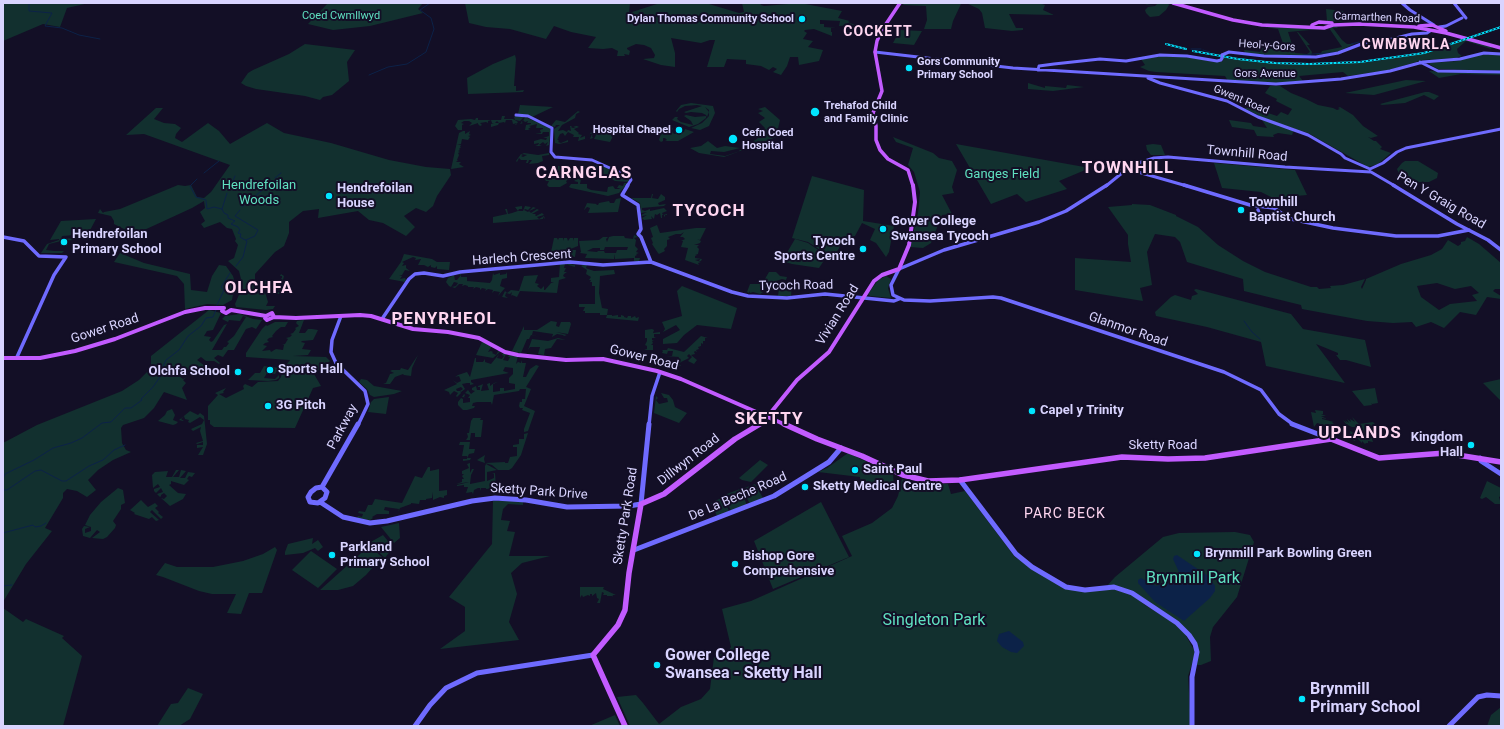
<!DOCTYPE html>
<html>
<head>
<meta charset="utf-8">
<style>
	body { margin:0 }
	#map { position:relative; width:1504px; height:729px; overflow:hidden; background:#130f26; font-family:Roboto,sans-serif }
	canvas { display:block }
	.frame { position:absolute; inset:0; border:4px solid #d9d4ff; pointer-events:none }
</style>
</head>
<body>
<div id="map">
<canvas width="1504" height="729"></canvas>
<div class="frame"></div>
</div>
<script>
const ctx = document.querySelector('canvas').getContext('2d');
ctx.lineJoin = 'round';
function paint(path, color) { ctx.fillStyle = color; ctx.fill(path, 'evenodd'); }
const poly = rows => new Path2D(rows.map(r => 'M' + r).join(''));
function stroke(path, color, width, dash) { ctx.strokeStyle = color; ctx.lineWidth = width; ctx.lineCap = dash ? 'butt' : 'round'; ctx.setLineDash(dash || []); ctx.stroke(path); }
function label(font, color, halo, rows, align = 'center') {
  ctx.font = font + ' Roboto,sans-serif'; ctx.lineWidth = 4; ctx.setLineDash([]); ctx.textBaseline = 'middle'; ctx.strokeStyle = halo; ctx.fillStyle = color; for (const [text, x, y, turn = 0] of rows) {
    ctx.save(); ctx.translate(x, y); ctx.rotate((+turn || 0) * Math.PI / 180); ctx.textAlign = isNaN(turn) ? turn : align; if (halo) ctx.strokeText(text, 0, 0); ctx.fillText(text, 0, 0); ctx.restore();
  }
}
const green = poly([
	[3,3,89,3,67,8,60,27,43,24,3,41],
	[328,3,423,3,418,9,423,13,370,26,333,30,308,24],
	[465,3,630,3,629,13,660,3,709,4,739,13,744,12,742,3,760,3,761,5,764,6,800,3,842,11,838,18,850,21,848,22,855,25,839,26,840,21,820,20,820,24,824,24,824,27,836,28,831,28,831,32,834,32,832,32,832,36,814,29,805,30,804,31,807,33,803,39,813,41,808,47,823,50,819,61,799,65,798,57,790,57,787,66,781,75,773,72,777,69,773,67,769,70,761,66,746,64,746,60,727,59,724,67,707,67,715,40,710,40,701,43,671,38,675,53,675,67,661,65,643,59,654,58,655,55,651,48,644,45,636,44,627,48,627,49,630,51,629,55,624,54,625,56,617,56,618,51,612,48,603,49,588,48,596,37,571,32,554,26,546,39,510,29,486,27,469,23],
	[904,3,953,3,961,4,953,21,951,29,924,29,927,20,926,6,903,5],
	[966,3,1039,3,1045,5,1043,10,1054,15,1009,14,1016,28,1023,28,1023,30,1012,31,985,28,982,13,979,9],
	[1158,3,1168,3,1169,5,1166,10,1159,16,1150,17,1146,13,1145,10,1148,7,1155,6,1147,5,1145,4,1155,6],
	[1326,9,1343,11,1345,15,1353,15,1356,18,1349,19,1351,22,1327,21],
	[1336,26,1338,28,1333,28,1342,40,1347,44,1354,44,1337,52,1317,55,1316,54,1321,53,1322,51,1342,47,1329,28],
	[1264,27,1319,28,1325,29,1333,36,1326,30,1321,29,1288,32,1295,53,1307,54,1310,52,1297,32,1298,32,1310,45,1307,45,1312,52,1311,56,1270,56,1245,53,1244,50,1260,52,1261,48,1272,49,1272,47,1285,49,1278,29],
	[900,30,922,31,914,45,893,43],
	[1466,39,1492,47,1491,49,1466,41,1457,49,1458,53,1462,56,1455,58,1423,60,1389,70,1348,76,1343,72,1299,76,1303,81,1277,83,1228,81,1225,76,1156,72,1149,71,1140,67,1145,65,1141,59,1159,56,1180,56,1215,62,1223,61,1223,57,1280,64,1301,65,1370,62,1426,53],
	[305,44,355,50,347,62,349,81,332,95,323,97,320,100,305,96,256,89,246,86,241,83,248,73,253,70,289,54],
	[1490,54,1501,55,1501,71,1438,69,1429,64,1430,63,1458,61,1475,55],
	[515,55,516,59,514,86,516,86,516,91,524,90,523,92,468,94,467,78,493,64],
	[1429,71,1501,73,1501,75,1461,74,1439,78],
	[1406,80,1426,81,1374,95,1345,93],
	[1028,83,1045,88,1045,86,1066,88,1067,85,1084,87,1053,91,1028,89],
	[1270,86,1280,86,1291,93,1306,99,1318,105,1333,108,1337,110,1340,109,1338,108,1340,107,1353,115,1363,126,1378,136,1371,138,1368,137,1374,141,1376,141,1382,147,1380,149,1391,153,1378,164,1368,167,1308,133,1265,119,1244,108,1253,108,1277,116,1281,112,1288,115,1292,109,1276,101,1277,99,1265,93],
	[1425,92,1429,92,1439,96,1434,100,1424,95,1405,103,1382,105,1380,104],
	[691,103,713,106,715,113,709,126,700,130,691,128,702,123,709,116,709,110,705,107,709,112,707,117,706,115,702,113,691,112,686,113,684,112,702,106,697,105,685,106,679,109,677,112,676,111,681,105],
	[520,105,553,107,532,117,525,116,520,121,515,120,514,117,518,114],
	[765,107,780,120,776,137,749,148,748,147,756,143,756,142,746,145,757,139,762,132,761,131,765,128,759,122,765,118,758,113,763,111,758,109],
	[156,108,163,108,154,119,164,123,175,124,181,128,176,134,175,138,182,142,208,123,219,131,230,144,267,123,284,133,331,143,389,160,426,167,450,169,451,175,437,196,433,206,426,212,416,208,404,216,415,227,406,236,383,223,369,220,358,211,318,218,319,209,303,211,289,222,289,233,284,246,275,252,255,274,255,280,262,287,266,295,268,302,266,306,275,306,273,309,266,310,236,307,235,304,241,290,241,279,239,271,228,261,234,258,238,245,235,241,236,239,232,229,227,228,220,222,204,228,201,224,205,221,200,212,205,208,204,201,192,208,129,237,128,236,128,232,126,230,114,224,114,221,111,216,98,213,100,209,103,213,104,212,120,209,178,185,185,186,191,185,197,197,204,198,211,192,230,165,144,134,126,135],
	[578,111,580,112,576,114,575,118,562,125,558,131,563,130,567,132,568,130,571,131,570,126,572,126,571,127,573,128,576,127,573,126,577,126,579,127,574,129,579,133,578,134,582,135,580,138,585,136,585,139,578,141,579,137,573,137,574,135,568,132,565,136,563,133,560,134,558,138,559,138,557,139,559,141,558,142,561,143,568,140,568,142,559,144,555,143,554,129,560,125,556,125,555,127,551,126,556,120,565,122],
	[686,115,695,117,706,116,706,118,698,124,689,127,672,120,675,117,678,117,677,119,681,122,693,125,691,121,684,116],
	[502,116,505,116,504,119,513,119,518,122,516,125,515,125,517,123,513,124,512,120,506,120,505,123,504,122,499,123,497,121,495,123,499,123,498,125,491,127,491,124,494,123,492,123,491,120,488,121,488,123,486,122,480,123,482,125,480,126,478,124,478,123,469,126,472,123,469,121,464,121,461,123,464,124,462,125,462,130,458,130,455,126,458,120,471,119,475,120,476,118,478,118,478,120,501,120],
	[525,117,551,128,549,145,546,146,548,142,545,144,543,142,539,145,542,146,535,146,538,145,539,143,534,144,534,141,541,139,546,140,547,138,543,138,549,136,549,132,543,132,542,134,535,134,541,133,540,130,543,129,543,128,536,128,537,124,529,126,531,127,528,129,530,130,525,130,526,125,531,124,531,123,527,123,528,121,525,122,523,120,521,122,523,123,520,124,524,119],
	[1229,120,1251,123,1253,126,1267,128,1262,120,1294,130,1292,135,1278,133,1273,135,1274,137,1257,136,1254,130,1232,127],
	[664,125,673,128,672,131,674,134,684,132,685,129,682,128,694,132,678,141,665,141,667,140,665,138,663,138,663,141,661,142,659,140],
	[596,127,610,132,612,128,614,127,612,130,614,130,615,128,615,130,620,130,617,131,620,132,615,132,610,142,594,139,596,135,593,134,592,136,593,138,590,139,592,134,590,134,588,139,591,132,595,133,597,131,592,131,594,129,597,131,599,129],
	[463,131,465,131,465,134,470,131,469,134,471,135,468,136,470,137,468,140,462,139,461,144,462,144,457,144,461,145,460,147,461,147,459,149,460,150,458,151,460,152,458,153,459,155,457,160,458,160,456,162,461,162,459,164,464,167,451,169,459,133],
	[893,137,933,153,939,158,952,161,957,170,952,187,954,193,942,195,952,214,942,215,931,243,923,248,910,247,918,213,920,192,914,172,908,165,913,148,896,142],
	[708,141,717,148,725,146,740,148,724,152,711,151,710,154,725,156,740,151,739,150,743,150,724,157,699,153,690,148,701,146],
	[956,144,1090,168,1059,181,1067,189,1026,202,1017,194,991,204],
	[1153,144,1161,145,1165,155,1151,155,1147,150,1146,145],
	[524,153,538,155,549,153,549,155,542,156,543,161,538,163,529,164,532,160,529,160,528,163,526,163,527,160,521,160,519,158,517,162,516,161,521,154,523,155,521,156,523,157,527,155,522,154],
	[1405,161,1418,161,1438,173,1437,178,1429,182,1413,182,1399,174,1397,169,1402,163],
	[1214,163,1295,170,1307,195,1273,198,1261,192,1222,188],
	[601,165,630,178,629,182,615,181,608,177,603,176,588,176,589,171,583,170,587,169,585,169,566,181,567,183,560,187,549,187,547,185,549,181,546,181,544,178,551,176,553,179,558,178,558,166,560,166,560,170,565,171,562,174,559,173,561,175,559,178,562,179,564,176,566,176,563,179,567,179,568,176,572,176,584,167],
	[812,176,864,190,863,221,894,226,889,252,886,257,876,243,870,240,875,229,862,223,855,236,843,240,838,250,831,257,808,242,792,238],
	[577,179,581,179,580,184,587,184,587,188,591,190,607,192,608,187,613,186,615,189,618,189,621,188,617,188,619,185,623,186,624,183,616,183,628,183,619,193,608,196,571,188,569,187,571,184,578,184,578,182,574,181],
	[652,194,653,194,652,198,658,199,661,194,665,197,665,200,658,203,659,205,666,204,664,206,642,208,642,210,645,211,650,209,650,211,664,208,667,211,662,213,663,215,667,214,667,215,665,215,665,216,664,217,664,215,662,215,662,218,661,218,660,213,657,215,655,214,654,219,651,216,652,219,644,220,642,218,647,215,642,216,641,215,647,212,641,213,640,203,631,198,651,198],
	[621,198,618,212,588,213,590,208,587,207,584,210,587,203,597,204,596,205,598,205,599,203,609,201,610,203,614,203,616,199],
	[1132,204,1150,205,1176,215,1176,216,1198,227,1218,245,1243,261,1265,272,1311,287,1317,287,1319,289,1331,288,1330,286,1343,285,1365,279,1361,287,1362,289,1366,280,1366,279,1401,264,1431,255,1442,249,1448,240,1458,246,1461,244,1461,242,1465,241,1467,237,1479,244,1501,263,1501,289,1495,289,1493,291,1501,296,1501,299,1487,297,1476,315,1460,312,1444,328,1431,322,1416,327,1412,322,1393,323,1367,321,1302,309,1301,305,1244,291,1243,279,1187,262,1180,242,1175,237,1155,234,1147,252,1152,285,1140,288,1143,301,1075,290,1075,258,1131,262,1128,244,1128,235,1108,207,1132,205],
	[1437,283,1455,289,1471,286,1479,293,1472,295,1477,301,1450,304,1439,310,1421,297,1417,286],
	[522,206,522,209,519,209,518,211,523,211,525,206,531,207,528,210,525,209,524,210,528,212,533,207,536,208,529,211,531,213,537,209,539,210,532,214,536,214,535,215,536,216,542,213,544,215,537,217,539,219,544,216,545,219,543,217,543,219,493,223,493,217,507,214,505,209,507,209,508,214,512,213,518,211,515,207],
	[96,219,88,234,62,236,61,239,77,238,73,240,61,241,49,244,46,250,54,251,64,251,62,253,41,253,47,244,59,240,59,239,50,240,61,221],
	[657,225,660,233,696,228,706,228,700,240,697,239,701,241,700,243,694,245,699,245,697,247,699,249,698,254,695,255,697,256,695,256,695,258,702,259,701,261,699,261,700,259,695,260,701,262,698,263,699,265,685,260,688,248,681,247,683,241,681,241,685,239,683,237,680,237,684,232,681,234,676,234,668,237,670,239,667,240,667,246,664,249,665,251,659,254,658,253,652,244,653,243,651,238,653,237,650,228],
	[634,235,638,237,634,238,636,240,635,246,638,249,636,252,639,253,636,254,637,255,635,256,635,258,640,258,639,261,634,261,634,258,615,259,615,254,614,259,585,258,587,254,580,253,581,252,579,241,599,240,603,237,608,237,606,239,607,242,609,237,613,236,624,236,625,238,633,239],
	[605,247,628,247,627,250,617,250,616,253,605,253,604,251,598,251,597,252,587,251,593,248,600,248,600,250,604,250],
	[554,238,557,238,558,240,559,238,563,238,563,241,564,238,567,238,568,241,570,238,573,238,573,241,574,238,578,238,578,246,568,250,576,250,575,257,569,256,568,258,567,256,562,257,561,259,560,257,546,258,546,253,551,252],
	[795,239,808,243,827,256,819,268,792,264,782,261],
	[120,253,144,263,190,274,191,290,207,292,212,276,219,265,226,266,233,276,235,283,232,300,223,305,207,304,185,309,184,284,177,276,114,262],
	[404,254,432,259,437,262,450,262,449,270,437,269,437,266,435,268,431,267,431,265,428,267,424,265,418,265,421,259,415,260,416,258,413,257,402,262,404,263,402,266,406,265,406,268,410,271,405,270,402,275,399,275,402,276,400,279,405,278,406,280,405,282,389,279,401,262],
	[569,263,575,264,570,264,575,265,575,267,565,264,564,268,566,268,564,272,567,272,564,274,563,276,566,278,559,280,557,293,520,291,517,297,512,295,511,296,512,292,510,294,506,293,505,296,508,298,502,297,505,291,507,293,511,290,519,291,524,276,538,275,535,283,539,284,537,286,541,289,544,286,544,290,545,290,551,283,554,282,551,282,551,278,559,277,560,264],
	[583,265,587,265,586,268,588,269,594,271,614,270,615,274,600,276,599,293,602,308,608,309,607,315,612,315,612,316,618,315,618,317,621,317,621,315,624,316,624,317,627,318,628,316,631,316,631,318,635,316,636,318,639,317,638,321,606,318,607,315,600,315,600,313,585,313,585,311,583,311,585,307,579,307,579,304,595,304,595,286,592,286,592,282,590,282,591,280,589,280,591,277,586,274,587,270,581,266],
	[507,272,507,278,502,279,500,286,505,288,498,296,500,292,494,291,492,293,493,290,488,289,485,291,486,289,482,288,480,290,480,288,476,287,473,289,474,287,468,287,468,286,465,285,462,286,463,284,459,284,455,288,452,287,456,286,458,283,454,282,451,287,449,286,453,283,449,286,446,282,448,278,454,275,455,280,457,280,461,275,457,274,461,274,461,277,467,277,467,281,490,283,492,280,493,273,494,275,500,273,500,275,506,274],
	[769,272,776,272,780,276,787,277,786,280,782,279,767,284,766,286,773,285,780,287,782,284,781,288,788,291,789,286,791,289,791,284,792,285,791,296,762,295,778,296,779,288,772,287,762,288,763,292,760,294,753,292,750,293,750,291,749,293,747,292,750,284,762,284],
	[281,274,284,276,283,280,272,288,275,287,275,290,284,286,283,290,272,291,275,291,274,293,283,291,281,294,269,294,265,286,262,285,266,280,274,283,276,281,278,281,282,278,282,276,280,276],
	[886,276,891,279,888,288,891,298,870,296,868,294,878,280],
	[682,286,737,308,731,329,697,325,684,335,677,343,663,344,663,339,680,330,676,325,663,332,665,329,662,322,682,316,677,291],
	[1196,289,1291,314,1303,329,1365,340,1371,367,1346,360,1340,360,1336,355,1338,355,1338,353,1316,344,1345,383,1266,366,1261,342,1207,327,1156,316,1155,312,1171,297,1175,295,1191,300,1192,296,1198,294,1194,290],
	[209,310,221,313,213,330,207,331,204,336,211,337,209,340,211,342,213,341,224,325,227,324,212,350,222,350,224,347,226,347,229,343,227,342,234,336,246,317,243,316,240,321,229,320,228,322,222,319,225,316,240,314,253,319,262,320,256,329,252,327,246,329,234,350,228,350,223,357,218,355,214,358,220,363,219,364,214,361,206,361,201,357,197,360,205,366,194,374,186,368,179,376,183,379,187,377,183,380,186,383,182,388,187,400,164,392,154,408,144,418,123,425,121,428,122,443,126,450,131,452,113,460,98,470,88,480,96,490,87,497,77,491,67,489,63,493,63,498,45,528,52,531,26,564,3,602,3,443,37,425,122,391,139,380,151,368,151,356],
	[304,320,299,333,305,333,308,329,312,329,318,330,313,340,302,341,301,342,305,343,302,349,311,350,308,355,293,356,326,357,330,361,314,374,321,386,313,388,295,428,214,427,210,424,210,420,208,420,208,406,218,395,215,393,226,388,223,392,224,393,219,394,226,398,244,389,243,386,245,384,252,387,258,382,278,381,281,377,283,369,290,360,246,357,246,353,262,329,266,325,267,326,275,322,288,322,285,327,281,327,276,331,272,336,273,337,269,338,267,340,269,342,265,343,263,345,267,346,262,351,270,350,271,352,276,349,283,350,284,345,282,345,285,344,288,339,286,338,290,337,292,335,290,334,293,333,296,329,295,328,299,326,296,323,297,321],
	[551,321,557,322,556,326,559,327,561,322,570,322,571,324,568,334,556,332,567,335,564,336,563,335,557,334,552,337,553,334,533,331,532,335,541,337,531,335,529,339,527,339,521,353,512,351,524,326,524,330,537,330],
	[652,329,654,330,653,333,660,332,660,334,654,334,654,337,656,338,652,338,652,340,654,340,652,341,653,343,651,345,653,345,653,350,644,350,647,349,647,346,645,345,647,341,647,338,645,338,645,330],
	[701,336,708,338,705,338,705,341,703,341,703,344,701,343,701,346,698,347,699,349,696,350,697,352,695,351,694,352,695,354,691,355,697,360,694,364,688,361,692,357,689,354,687,356,689,358,681,362,679,364,681,366,679,366,675,364,679,357,666,356,672,356,673,351,668,351,667,354,662,353,663,351,662,350,667,350,668,348,684,352],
	[558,338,566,340,557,339,551,348,545,349,544,355,538,354,540,347,530,347,528,350,532,339,548,341],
	[482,342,492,346,488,352,491,351,493,352,492,353,496,355,499,350,501,351,493,358,476,355],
	[503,353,506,354,503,360,508,361,510,357,508,357,509,355,518,356,516,364,518,362,521,363,522,360,522,363,526,363,523,377,526,377,530,369,536,365,539,366,526,387,531,389,524,406,535,411,528,431,524,432,524,429,530,413,522,410,523,408,520,408,519,406,520,401,520,402,522,402,522,399,525,399,526,389,520,389,519,391,494,395,492,405,491,402,477,402,473,403,472,406,475,406,474,408,467,410,463,410,458,405,458,402,461,398,463,399,463,403,470,402,470,398,462,397,464,394,465,395,464,397,468,398,470,395,465,393,468,390,471,394,475,391,472,390,472,388,476,386,477,390,480,390,480,387,478,387,478,386,481,385,483,384,481,391,489,390,487,384,490,383,490,386,494,383,498,382,493,384,493,392,500,391,500,388,504,388,504,391,515,389,515,384,509,383,509,378,513,374,513,368,505,367,503,371,509,373,471,380,471,382,474,384,470,385,470,383,467,383,462,384,465,389,461,392,460,391,463,389,461,387,456,389,457,391,460,391,461,393,457,397,456,396,458,393,454,391,450,395,449,392,444,390,457,384,453,380,457,383,461,381,459,376,455,377,458,375,467,372,470,377,475,358,476,358,476,362,483,362,485,359,485,362,491,364,499,354,497,358,502,359,504,356,502,355],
	[418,355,412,368,411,376,404,375,403,374,395,377,390,384,383,384,386,383,390,374,394,373,390,371,392,370,400,370,401,368,408,370],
	[264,366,279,368,275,374,267,373,264,378,275,379,279,375,279,378,276,380,268,381,248,380,255,373,260,373],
	[361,379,367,380,374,386,402,391,394,394,374,397,370,395,367,389,359,382],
	[1501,379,1501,401,1483,383],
	[1375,388,1378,403,1372,404,1371,403,1372,405,1364,406,1352,391],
	[661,393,669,395,673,400,675,407,687,413,679,423,654,413,656,396,658,398,656,400,659,404,668,402,667,398,664,398],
	[389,397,386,414,368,412,371,402,374,399],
	[172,409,175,415,173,420,178,422,176,424,173,425,158,421,165,415,167,411],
	[1315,410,1323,411,1323,414,1326,414,1321,414,1326,416,1321,416,1327,419,1322,418,1322,419,1334,422,1332,422,1335,425,1332,425,1333,431,1328,427,1327,427,1327,429,1325,428,1324,425,1317,423,1314,427,1311,412,1316,413],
	[190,411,198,415,200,413,204,416,207,444,203,455,198,455,203,447,197,448,197,445,203,445,203,442,197,444,196,443,203,441,200,431,201,427,193,431,191,429,202,424,204,420,200,417,190,423,188,422,189,420,185,419,184,416,181,419,184,421,183,421,179,420],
	[1352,417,1359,424,1373,422,1376,425,1365,427,1369,431,1372,431,1373,432,1370,433,1373,437,1378,438,1372,439,1373,442,1368,441,1368,443,1366,443,1365,444,1362,441,1362,443,1356,437,1355,441,1351,439,1350,431,1362,436,1364,434,1359,431,1360,429,1358,427,1352,427,1346,424,1343,420,1347,423,1345,420,1349,423,1347,419,1351,422,1350,419,1355,422],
	[473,418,481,418,480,420,483,420,481,437,475,437,475,433,471,433,470,440,466,440,468,437,467,433,469,433,471,421],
	[528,433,521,455,512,468,509,470,498,470,492,465,485,463,479,461,477,460,485,455,484,459,485,463,505,462,505,463,508,463,510,457,517,456,517,447,513,447,513,445,519,444,519,439,524,439,524,434],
	[460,442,470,442,469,449,475,449,474,453,469,454,467,458,471,458,470,460,463,461,463,459,467,459,467,456,462,456,464,445,459,445],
	[848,453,893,474,894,488,861,485,860,477,818,472,827,468],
	[760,460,768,465,751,482,742,480,739,478],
	[470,463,470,473,472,469,474,469,471,475,470,484,485,481,485,466,486,464,497,470,487,472,487,481,494,478,494,474,492,474,495,473,496,488,486,489,486,491,486,488,481,488,480,491,480,488,478,488,474,490,473,494,472,492,466,493,468,487,464,487,464,485,457,486,457,485,469,482,456,484,462,482,462,479,464,479,462,476,464,474,462,474,462,471,469,468,467,464],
	[428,467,430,467,430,471,439,469,439,491,447,490,447,495,444,496,444,501,444,498,440,497,433,500,433,492,432,498,426,499,426,503,426,500,420,500,419,504,411,503,411,504,400,508,398,512,399,509,385,507,384,510,389,511,389,514,377,514,372,517,373,518,370,520,357,518,358,516,362,517,363,514,358,513,359,511,365,512,368,505,372,505,375,499,402,503,415,476,422,478],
	[176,470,179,470,173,477,179,477,181,470,186,471,180,478,185,478,188,472,195,473,192,477,189,476,187,479,189,480,184,485,171,481,171,484,169,485,178,493,186,494,183,499,170,506,161,498,164,499,167,496,164,493,161,495,161,496,160,497,157,494,163,492,161,488,156,493,154,491,154,489,160,487,158,484,153,488,152,475,155,472,168,471,166,477,172,477],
	[902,479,919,484,948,484,951,494,965,491,1015,557,1061,587,1117,590,1131,594,1145,605,1174,623,1185,634,1194,650,1195,655,1188,676,1191,726,630,726,617,697,636,695,643,703,659,724,681,707,701,699,710,689,714,657,729,650,731,647,722,609,751,601,852,556,842,536,872,523,892,508,898,496],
	[1487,481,1501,488,1501,496,1499,497,1501,504,1495,504,1486,497,1482,499,1480,498],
	[755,484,763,498,750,504,742,489],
	[118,488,123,490,125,503,121,505,121,509,113,521,116,525,115,528,107,537,103,539,92,538,100,532,97,530,90,538,83,536,82,529,84,526,90,527,85,529,85,533,91,531,91,527,85,525,90,515,101,502],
	[740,489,747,505,731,511,724,495],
	[723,497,729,511,717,516,711,503],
	[141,500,148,507,155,503,158,506,155,508,159,512,158,513,163,517,161,519,152,510,150,512,159,520,156,521,152,517,149,519,134,514,135,513,130,510],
	[493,501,523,501,523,505,508,504,503,509,501,520,510,521,507,531,515,532,509,556,550,556,522,563,511,573,517,594,509,622,519,640,440,649,465,631,465,607,449,597,492,544],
	[821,502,849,557,773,589,754,541],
	[399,523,400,538,394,543,381,527],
	[1235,532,1250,535,1254,542,1237,597,1213,627,1210,637,1211,661,1201,665,1194,665,1197,652,1189,635,1132,593,1106,587,1115,577,1163,537,1179,533],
	[383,535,393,547,385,558,369,543],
	[313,538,312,544,318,540,323,547,318,551,315,548,303,553,285,555,285,552,288,544],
	[369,546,382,557,366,575,353,586,338,590,320,590],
	[275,547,277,550,262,593,249,593,241,614,227,613,236,594,212,594,199,591,163,577,156,575,165,563,177,567,213,567,243,561,263,554],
	[311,551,337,569,318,588,292,570],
	[580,587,604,587,603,589,616,595,613,595,612,597,612,596,607,596,607,595,603,595,604,593,602,592,600,603,597,603,599,599,597,598,596,593,592,596,592,594,590,594,590,596,588,595,583,597,582,595,581,596,580,598],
	[3,608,23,622,26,619,64,636,62,638,82,656,63,726,3,726],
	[188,688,203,694,190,719,179,726,157,726,171,704,178,703],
	[1501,707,1501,726,1487,726,1491,715],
	[615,715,620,726,589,726]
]);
const water = poly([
	[1177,555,1208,576,1215,586,1215,591,1210,598,1184,621,1155,602,1138,583,1138,580,1141,578,1156,586,1169,582,1179,572,1173,559,1174,556],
	[1009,631,1023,642,1024,646,1017,653,1011,652,1002,647,997,641,999,634]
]);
const stream = poly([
	[29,3,29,11,52,13,45,26,62,28,79,35,100,39],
	[1351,44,1359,42],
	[1191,49,1201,49],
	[1203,50,1210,52],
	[1303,55,1336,52],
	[369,75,388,67,407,64,426,52,434,29,431,18,420,10,430,3],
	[204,173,219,161],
	[275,178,281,173],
	[197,179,190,186,196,197,206,200],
	[230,188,235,176],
	[206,201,207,209,214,207,222,209,224,213,228,215,228,218,235,221,231,224,238,227,240,230,238,233,241,234,240,237,247,241,243,257,236,266],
	[242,207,272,182],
	[222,209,227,193],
	[240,210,235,216,258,230,255,236,246,240],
	[217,305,224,290,221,287,230,273],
	[1244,321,1252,332,1260,339],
	[3,479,5,474,34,460,53,448,71,443,82,438,102,423,111,422,125,408,131,408,142,400,141,399,153,387,162,374,161,371,166,360,179,350,188,336,201,326,206,318,213,317,216,310],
	[3,490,7,490,35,471,41,470,62,481,66,481,89,466,103,460,114,450,125,445],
	[3,533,33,525,35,527,41,526,46,523],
	[3,586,12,585]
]);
const secondaryFar2 = poly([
	[1402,3,1410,10,1434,25],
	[1454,3,1466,18],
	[1439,27,1446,26,1462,18],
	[875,52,1013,68,1276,84,1341,79,1390,71,1423,62,1460,59,1484,53,1501,54],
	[1222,55,1229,52,1264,56,1316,57,1338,53,1364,43,1392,39,1412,34,1427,33,1430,31],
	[1420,62,1438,71,1501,72],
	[1038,70,1039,66,1054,64,1100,59,1126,61,1160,55,1187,56,1217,61,1221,60,1222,58],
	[1148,78,1160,83,1227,101,1258,117,1308,135,1341,154,1345,158,1370,169],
	[516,115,528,116,552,128,551,152,555,157,592,160,630,177,631,180,627,186],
	[1118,167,1121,165,1129,166,1154,158,1168,157,1285,167,1371,172],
	[1121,169,1131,170,1187,186],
	[1370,169,1383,163,1397,152,1406,148,1501,129],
	[1371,172,1395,186],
	[1106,186,1122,173,1123,170]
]);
const secondaryFar1 = poly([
	[628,185,622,195,638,205,641,229,638,234,641,237,651,262],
	[1107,185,1066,211,1039,222,944,250,899,269,891,285,893,295,904,300,930,301,993,297,1001,298,1224,372,1261,390,1279,414,1294,425],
	[1184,185,1250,205,1274,208,1288,218],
	[1393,185,1457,224,1488,240,1501,250],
	[1258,210,1259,213,1267,217,1291,219,1333,228,1396,236,1438,236,1469,230],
	[3,237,24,241,39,256,66,257],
	[341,316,332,340,331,352,336,363,365,391,368,404,358,425],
	[382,319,409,279,415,274,424,273,443,276,460,272,570,262,603,265,651,262,732,292,748,296,787,298,825,294,894,301,899,299],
	[17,357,54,275,66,257],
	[649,425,652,396,660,372]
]);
const secondary = poly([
	[1292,424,1331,439],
	[1480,458,1481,461,1501,474],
	[960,480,1016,554,1032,567,1066,587,1085,590,1114,587,1132,593,1177,623,1189,635,1195,644,1197,652,1192,677,1192,726],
	[322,487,358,424],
	[322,487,327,492,325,498,318,503,310,502,308,497,311,492,316,488,322,487],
	[320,502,343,517,370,523,387,521,472,501,495,498,526,500,567,507,629,506,641,504,649,424],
	[634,550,774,496,829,462,841,448],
	[415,726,430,705,446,688,477,673,593,655],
	[1449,726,1478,697,1487,695,1501,696]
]);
const primaryFar2 = poly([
	[900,3,882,30,877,41,875,52,882,91,873,113,876,126,876,140,880,150,888,159,908,170,913,186],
	[1173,3,1233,20,1262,25,1324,28,1333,25,1359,24,1414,27,1446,33,1501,48],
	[1312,25,1319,22,1332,23],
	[1419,26,1432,25,1446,31]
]);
const primaryFar1 = poly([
	[231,310,266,316],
	[222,311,226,313,231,310],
	[266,316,265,318,267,320,274,317],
	[266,316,272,313,274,317],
	[274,317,296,318,360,315,371,316,413,329,448,332,479,338,505,352,518,355,566,360,603,359,657,371,681,379,786,425],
	[3,358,40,358,75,351,115,339,185,312,205,308,224,308],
	[758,425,764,421,797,380,829,352,874,281,882,275,899,269,909,245,915,202,913,185]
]);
const primary = poly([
	[784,424,817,439,862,456,903,475,928,481,960,480,1122,457,1168,459,1205,458,1331,439,1379,458,1445,453,1501,462],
	[625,726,593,655,618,625,625,610,629,573,641,504,664,494,735,439,760,424]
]);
const rail = poly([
	[1166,44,1186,49],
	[1193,51,1238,59,1275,63,1309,64,1360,62,1424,53,1501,27]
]);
const secondaryBridge = poly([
	[1222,55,1222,58]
]);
const markers = [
	[802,19,4,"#00e5ff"],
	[909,68,4,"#00e5ff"],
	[815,112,5,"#00e5ff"],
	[679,130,4,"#00e5ff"],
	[733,139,5,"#00e5ff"],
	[329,196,4,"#00e5ff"],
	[1241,210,4,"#00e5ff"],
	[883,229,4,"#00e5ff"],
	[64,242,4,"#00e5ff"],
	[863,249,4,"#00e5ff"],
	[270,370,4,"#00e5ff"],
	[238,372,4,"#00e5ff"],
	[268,406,4,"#00e5ff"],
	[1032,411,4,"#00e5ff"],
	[1471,445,4,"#00e5ff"],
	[855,470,4,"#00e5ff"],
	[805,487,4,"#00e5ff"],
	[1197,554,4,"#00e5ff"],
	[332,555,4,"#00e5ff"],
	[735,564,4,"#00e5ff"],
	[657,665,4,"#00e5ff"],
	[1302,699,4,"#00e5ff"]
];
const farParknames = [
	["Coed Cwmllwyd",341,16]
];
const farStreetnames = [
	["Carmarthen Road",1377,18,2],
	["Heol-y-Gors",1267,46,4],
	["Gors Avenue",1265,74],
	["Gwent Road",1241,100,23]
];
const farPoinames = [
	["Dylan Thomas Community School",794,19,"right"],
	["Gors Community",917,62],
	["Primary School",917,75],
	["Trehafod Child",824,106],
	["and Family Clinic",824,119],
	["Hospital Chapel",671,130,"right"],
	["Cefn Coed",742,133],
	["Hospital",742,146]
];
const streetNames = [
	["Townhill Road",1247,154,5],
	["Pen Y Graig Road",1441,201,30],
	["Harlech Crescent",522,258,-4],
	["Tycoch Road",796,286,-1],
	["Vivian Road",838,315,-58],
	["Gower Road",105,329,-18],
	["Glanmor Road",1128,330,19],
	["Gower Road",644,358,14],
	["Parkway",343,427,-62],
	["Sketty Road",1163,446],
	["Dillwyn Road",689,460,-38],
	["Sketty Park Drive",539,492,4],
	["De La Beche Road",738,497,-23],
	["Sketty Park Road",626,516,-81]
];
const parkNames = [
	["Ganges Field",1002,175],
	["Hendrefoilan",259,186],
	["Woods",259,201]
];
const poiNames = [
	["Hendrefoilan",337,189],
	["House",337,204],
	["Townhill",1249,203],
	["Baptist Church",1249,218],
	["Gower College",891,222],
	["Swansea Tycoch",891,237],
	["Hendrefoilan",72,235],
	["Primary School",72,250],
	["Tycoch",855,242,"right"],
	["Sports Centre",855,257,"right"],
	["Sports Hall",278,370],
	["Olchfa School",230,372,"right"],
	["3G Pitch",276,406],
	["Capel y Trinity",1040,411],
	["Kingdom",1463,438,"right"],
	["Hall",1463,453,"right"],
	["Saint Paul",863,470],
	["Sketty Medical Centre",813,487],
	["Parkland",340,548],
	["Primary School",340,563],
	["Brynmill Park Bowling Green",1205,554],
	["Bishop Gore",743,557],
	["Comprehensive",743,572]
];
const farDistrictnames = [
	["COCKETT",878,32],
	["CWMBWRLA",1406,45]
];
const neighbourhoodNames = [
	["PARC BECK",1065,514]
];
const nearParknames = [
	["Brynmill Park",1193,579],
	["Singleton Park",934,621]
];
const nearPoinames = [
	["Gower College",665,656],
	["Swansea - Sketty Hall",665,674],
	["Brynmill",1310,690],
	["Primary School",1310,708]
];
const districtNames = [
	["TOWNHILL",1128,169],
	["CARNGLAS",584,174],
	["TYCOCH",709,212],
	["OLCHFA",259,289],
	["PENYRHEOL",444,320],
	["SKETTY",769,420],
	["UPLANDS",1360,434]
];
paint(green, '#12302f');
paint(water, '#0c2248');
stroke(stream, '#0c2248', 1);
stroke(secondaryFar2, '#6f6bff', 3);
stroke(secondaryFar1, '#6f6bff', 3.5);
stroke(secondary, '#6f6bff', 5);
stroke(primaryFar2, '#c25bff', 3.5);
stroke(primaryFar1, '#c25bff', 4);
stroke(primary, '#c25bff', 5.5);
stroke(rail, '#00e5ff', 2);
stroke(rail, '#130f26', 1, [2]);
stroke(secondaryBridge, '#6f6bff', 3);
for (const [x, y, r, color] of markers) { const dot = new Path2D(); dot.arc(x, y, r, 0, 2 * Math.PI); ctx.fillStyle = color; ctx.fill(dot); stroke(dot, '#130f26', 1.5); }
label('11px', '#5fe0c0', '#130f26', farParknames);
label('11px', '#d9d4ff', '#130f26', farStreetnames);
label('bold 11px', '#d9d4ff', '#130f26', farPoinames, 'left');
label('13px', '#d9d4ff', '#130f26', streetNames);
label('13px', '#5fe0c0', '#130f26', parkNames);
label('bold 13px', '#d9d4ff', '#130f26', poiNames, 'left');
ctx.letterSpacing = '1px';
label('bold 14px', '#ffd6f0', '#130f26', farDistrictnames);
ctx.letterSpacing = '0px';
ctx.letterSpacing = '1px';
label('14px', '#ffd6f0', '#130f26', neighbourhoodNames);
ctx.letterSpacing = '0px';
label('16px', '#5fe0c0', '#130f26', nearParknames);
label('bold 16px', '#d9d4ff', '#130f26', nearPoinames, 'left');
ctx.letterSpacing = '1px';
label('bold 17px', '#ffd6f0', '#130f26', districtNames);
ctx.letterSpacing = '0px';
</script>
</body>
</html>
